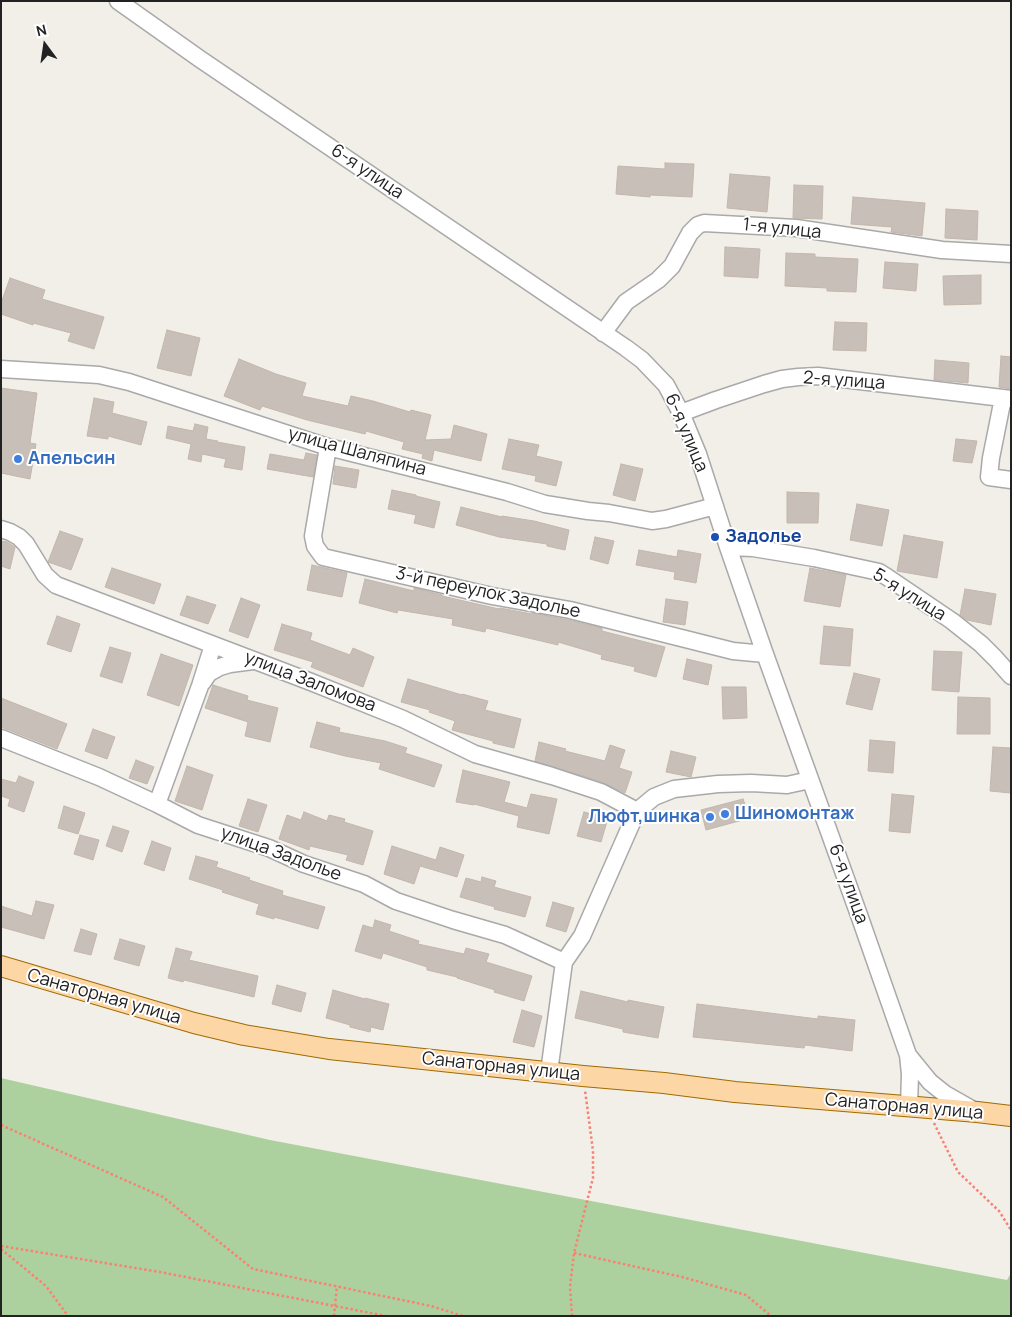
<!DOCTYPE html>
<html>
<head>
<meta charset="utf-8">
<style>
	body { margin:0 }
	#map { position:relative; width:1012px; height:1317px; overflow:hidden; background:#f2efe9; font-family:Manrope,sans-serif }
	canvas { display:block }
	.frame { position:absolute; inset:0; border:2px solid #222; pointer-events:none }
	.north { position:absolute; left:20px; top:20px; width:50px; height:50px; -webkit-text-stroke:4px #fff; paint-order:stroke; rotate:346deg; font-size:14px; font-weight:700; line-height:20px; text-align:center; color:#222 }
	.north::after { content:''; display:block; margin:auto; width:18px; height:22px; background:#222; clip-path:polygon(50% 0,100% 100%,50% 72%,0 100%) }
</style>
</head>
<body>
<div id="map">
<canvas width="1012" height="1317"></canvas>
<div class="frame"></div>
<div class="north">N</div>
</div>
<script>
const ctx = document.querySelector('canvas').getContext('2d');
ctx.lineJoin = 'round';
function paint(path, color) { ctx.fillStyle = color; ctx.fill(path, 'evenodd'); }
const poly = rows => new Path2D(rows.map(r => 'M' + r).join(''));
function stroke(path, color, width, dash) { ctx.strokeStyle = color; ctx.lineWidth = width; ctx.lineCap = dash ? 'butt' : 'round'; ctx.setLineDash(dash || []); ctx.stroke(path); }
function label(font, color, halo, rows, align = 'center') {
  ctx.font = font + ' Manrope,sans-serif'; ctx.lineWidth = 4; ctx.setLineDash([]); ctx.textBaseline = 'middle'; ctx.strokeStyle = halo; ctx.fillStyle = color; for (const [text, x, y, turn = 0] of rows) {
    ctx.save(); ctx.translate(x, y); ctx.rotate((+turn || 0) * Math.PI / 180); ctx.textAlign = isNaN(turn) ? turn : align; if (halo) ctx.strokeText(text, 0, 0); ctx.fillText(text, 0, 0); ctx.restore();
  }
}
const forest = poly([
	[1,1078,270,1140,1007,1280,1011,1273,1011,1316,1,1316]
]);
const building = poly([
	[665,163,694,164,692,197,650,195,650,197,616,194,618,166,665,169,665,163],
	[730,174,770,177,767,212,727,208,730,174],
	[794,185,823,186,822,219,793,218,794,185],
	[853,197,925,203,922,236,891,232,892,227,851,224,853,197],
	[946,209,978,211,977,240,945,238,946,209],
	[725,247,760,249,758,278,724,276,725,247],
	[786,253,815,254,815,257,858,259,856,292,827,291,827,288,785,286,786,253],
	[885,262,918,264,916,291,883,288,885,262],
	[981,275,981,304,944,305,943,276,981,275],
	[10,278,45,290,42,299,104,317,94,349,68,341,71,333,33,323,33,325,1,314,1,303,10,278],
	[835,322,867,323,866,351,833,350,835,322],
	[167,330,200,338,191,376,157,368,167,330],
	[1001,356,1011,357,1011,389,999,387,1001,356],
	[239,359,276,374,306,383,302,396,348,406,351,396,373,401,410,412,411,410,431,415,425,440,451,439,454,425,487,434,481,461,434,450,432,461,422,458,423,454,402,449,404,442,366,431,365,434,307,420,262,406,260,410,224,396,239,359],
	[935,360,969,363,968,383,934,380,935,360],
	[1,388,37,393,30,443,36,444,30,479,1,473,1,388],
	[94,398,114,402,112,413,147,422,141,445,108,436,108,439,87,436,94,398],
	[195,424,208,427,206,439,218,441,217,442,245,447,242,470,224,467,226,459,202,454,201,462,188,459,191,444,166,438,168,426,193,431,195,424],
	[509,439,539,445,536,456,562,462,556,486,535,481,536,476,502,469,509,439],
	[956,439,977,441,972,463,953,461,956,439],
	[306,453,317,455,313,477,267,469,270,454,304,460,306,453],
	[621,464,643,469,635,501,613,495,621,464],
	[335,466,359,470,356,488,333,484,335,466],
	[392,490,416,495,416,496,440,502,434,528,414,523,416,515,388,509,392,490],
	[787,492,819,493,818,523,787,523,787,492],
	[857,504,889,510,882,546,850,540,857,504],
	[461,507,502,517,502,516,534,521,569,530,565,550,547,546,547,544,499,537,456,525,461,507],
	[60,531,83,539,71,570,48,562,60,531],
	[904,535,943,542,937,578,897,571,904,535],
	[595,537,614,541,608,564,590,559,595,537],
	[1,541,7,542,15,547,10,569,1,566,1,541],
	[639,550,677,557,678,550,701,554,696,583,674,579,675,572,636,565,639,550],
	[312,565,347,573,342,597,307,590,312,565],
	[112,568,161,584,154,604,105,587,112,568],
	[810,568,846,575,840,607,804,601,810,568],
	[365,579,414,591,414,588,442,595,442,596,499,609,500,608,532,614,533,613,568,620,602,628,602,631,665,647,656,677,634,671,635,667,601,659,602,655,558,642,558,645,486,628,485,632,452,625,453,619,398,610,397,613,359,603,365,579],
	[965,589,996,594,991,625,967,620,960,615,965,589],
	[187,596,216,605,208,624,180,615,187,596],
	[241,598,260,605,248,638,229,631,241,598],
	[666,599,688,602,685,625,663,622,666,599],
	[57,616,80,624,71,652,47,644,57,616],
	[282,624,312,633,310,640,350,655,353,648,374,657,363,687,311,667,313,662,274,650,282,624],
	[824,626,853,629,850,666,820,664,824,626],
	[110,647,131,653,122,683,100,676,110,647],
	[934,651,962,652,959,692,932,690,934,651],
	[161,654,193,665,179,706,147,695,161,654],
	[687,659,712,665,708,685,683,679,687,659],
	[854,673,880,679,872,710,846,704,854,673],
	[408,679,462,695,462,694,488,701,485,710,521,719,514,748,493,743,493,741,452,730,455,721,429,712,430,710,401,702,408,679],
	[213,685,248,696,247,700,278,708,270,742,245,736,248,722,205,708,213,685],
	[722,687,746,687,747,718,723,719,722,687],
	[958,697,990,698,990,734,957,734,958,697],
	[1,698,67,724,57,749,1,727,1,698],
	[317,722,340,728,339,732,385,741,407,748,405,753,442,765,434,787,379,769,381,763,345,756,310,747,317,722],
	[93,729,115,737,107,759,85,751,93,729],
	[870,740,895,742,893,773,868,771,870,740],
	[539,742,566,749,565,751,605,761,610,745,625,750,619,768,632,772,625,793,599,781,535,761,539,742],
	[993,747,1011,748,1011,793,990,791,993,747],
	[671,751,696,757,691,777,666,772,671,751],
	[136,760,154,767,147,784,129,778,136,760],
	[187,766,213,775,202,810,175,801,187,766],
	[463,770,510,782,504,802,527,808,531,794,557,799,549,834,517,827,519,816,474,804,474,805,456,802,463,770],
	[19,776,34,782,24,812,8,806,10,799,1,796,1,779,16,783,19,776],
	[892,794,914,796,910,833,889,831,892,794],
	[248,799,267,805,258,832,239,826,248,799],
	[743,799,750,818,706,830,701,810,743,799],
	[64,806,85,813,78,834,58,828,64,806],
	[304,812,327,821,329,815,345,819,344,822,373,831,363,865,346,860,348,855,310,846,309,850,279,839,287,815,301,820,304,812],
	[584,812,608,818,601,842,577,836,584,812],
	[113,826,129,831,122,852,106,846,113,826],
	[80,835,99,840,93,860,74,854,80,835],
	[152,841,171,848,164,871,144,864,152,841],
	[392,846,436,860,440,847,464,855,457,877,420,866,414,884,384,874,392,846],
	[196,856,218,862,216,867,250,878,249,880,283,891,282,895,325,907,318,929,274,917,274,919,256,914,259,904,222,892,223,890,189,879,196,856],
	[482,877,496,881,494,887,531,897,525,917,494,909,495,907,460,897,466,878,481,882,482,877],
	[36,901,54,905,44,939,1,927,1,906,32,916,36,901],
	[553,902,574,908,566,932,546,926,553,902],
	[375,920,391,925,389,931,419,941,418,944,464,954,466,948,489,954,486,962,532,976,524,1001,494,992,495,990,457,978,457,977,427,970,427,967,383,953,381,959,355,951,363,925,373,928,375,920],
	[81,929,97,934,91,955,74,951,81,929],
	[120,939,145,946,139,966,114,959,120,939],
	[176,948,192,952,189,960,258,976,254,997,184,980,183,982,168,978,176,948],
	[277,985,306,993,301,1012,272,1004,277,985],
	[333,990,365,999,365,998,389,1004,383,1030,371,1027,370,1032,350,1027,350,1025,326,1018,333,990],
	[581,991,628,1002,628,1000,664,1007,658,1038,623,1032,623,1029,575,1018,581,991],
	[697,1004,818,1019,818,1016,855,1020,852,1051,805,1045,804,1048,693,1037,697,1004],
	[522,1010,542,1016,534,1047,513,1042,522,1010]
]);
const path = poly([
	[934,1123,958,1172,999,1211,1011,1230],
	[1,1125,163,1197,253,1269,431,1306,463,1316],
	[1,1246,160,1272,386,1316],
	[1,1249,46,1286,68,1316],
	[574,1253,682,1277,746,1295,771,1316],
	[334,1316,337,1286],
	[572,1316,570,1287,574,1253,593,1178,593,1151,585,1090]
]);
const minor = poly([
	[118,1,200,59,626,348,642,360,666,385,681,413,698,454,728,547,765,654,859,915,908,1055,910,1074,909,1107],
	[603,333,626,302,658,280,672,266,690,233,698,225,704,223,796,228,942,250,1011,254],
	[1,369,99,375,129,382,328,447,507,492,545,504,588,511,609,513,652,521,666,519,715,506],
	[1003,398,991,458,989,477,1011,480],
	[681,413,716,400,764,384,782,379,798,377,818,376,1011,399],
	[328,447,313,536,315,546,323,557,492,596,570,610,733,651,765,654],
	[1,529,10,532,19,537,26,544,45,575,56,585,311,682,403,719,475,754,552,776,601,792,637,811],
	[728,547,753,548,814,558,879,572,887,577,952,621,981,644,995,658,1011,676],
	[202,683,209,673,220,667,230,664,253,661],
	[1,738,99,777,157,804,198,825,269,848,304,864,364,884,396,901,453,920,505,935,564,962],
	[157,804,200,686,213,645],
	[908,1055,930,1082,945,1094,975,1111],
	[549,1072,564,962,582,936,637,811,654,797,674,789,718,784,751,783,787,785,810,780]
]);
const major = poly([
	[1,966,194,1023,244,1035,329,1049,583,1076,664,1083,735,1092,977,1112,1011,1116]
]);
const markers = [
	[18,459,5,"#3f7fe0"],
	[715,537,5,"#1a4fb4"],
	[725,814,5,"#3f7fe0"],
	[710,817,5,"#3f7fe0"]
];
const streetNames = [
	["6-я улица",367,172,34],
	["1-я улица",782,229,6],
	["2-я улица",844,381,4],
	["6-я улица",686,433,67],
	["улица Шаляпина",357,452,15],
	["3-й переулок Задолье",488,593,12],
	["5-я улица",909,595,32],
	["улица Заломова",310,682,21],
	["улица Задолье",281,854,20],
	["6-я улица",848,884,70],
	["Санаторная улица",104,997,16],
	["Санаторная улица",501,1067,6],
	["Санаторная улица",904,1107,5]
];
const shopNames = [
	["Апельсин",28,459],
	["Шиномонтаж",735,814],
	["Люфт,шинка",700,817,"right"]
];
const transitNames = [
	["Задолье",725,537]
];
paint(forest, '#add19e');
paint(building, '#c7bfb8');
stroke(building, '#c4b6ab', 1);
stroke(minor, '#a9a9a9', 19);
stroke(major, '#a06b00', 22);
stroke(path, '#fa8072', 2.5, [2.5, 2.5]);
stroke(minor, '#fff', 16);
stroke(major, '#fcd6a4', 20);
for (const [x, y, r, color] of markers) { const dot = new Path2D(); dot.arc(x, y, r, 0, 2 * Math.PI); ctx.fillStyle = color; ctx.fill(dot); stroke(dot, '#fff', 2); }
label('18px', '#222', '#fff', streetNames);
label('bold 18px', '#366cbe', '#fff', shopNames, 'left');
label('bold 18px', '#164399', '#fff', transitNames, 'left');
</script>
</body>
</html>
